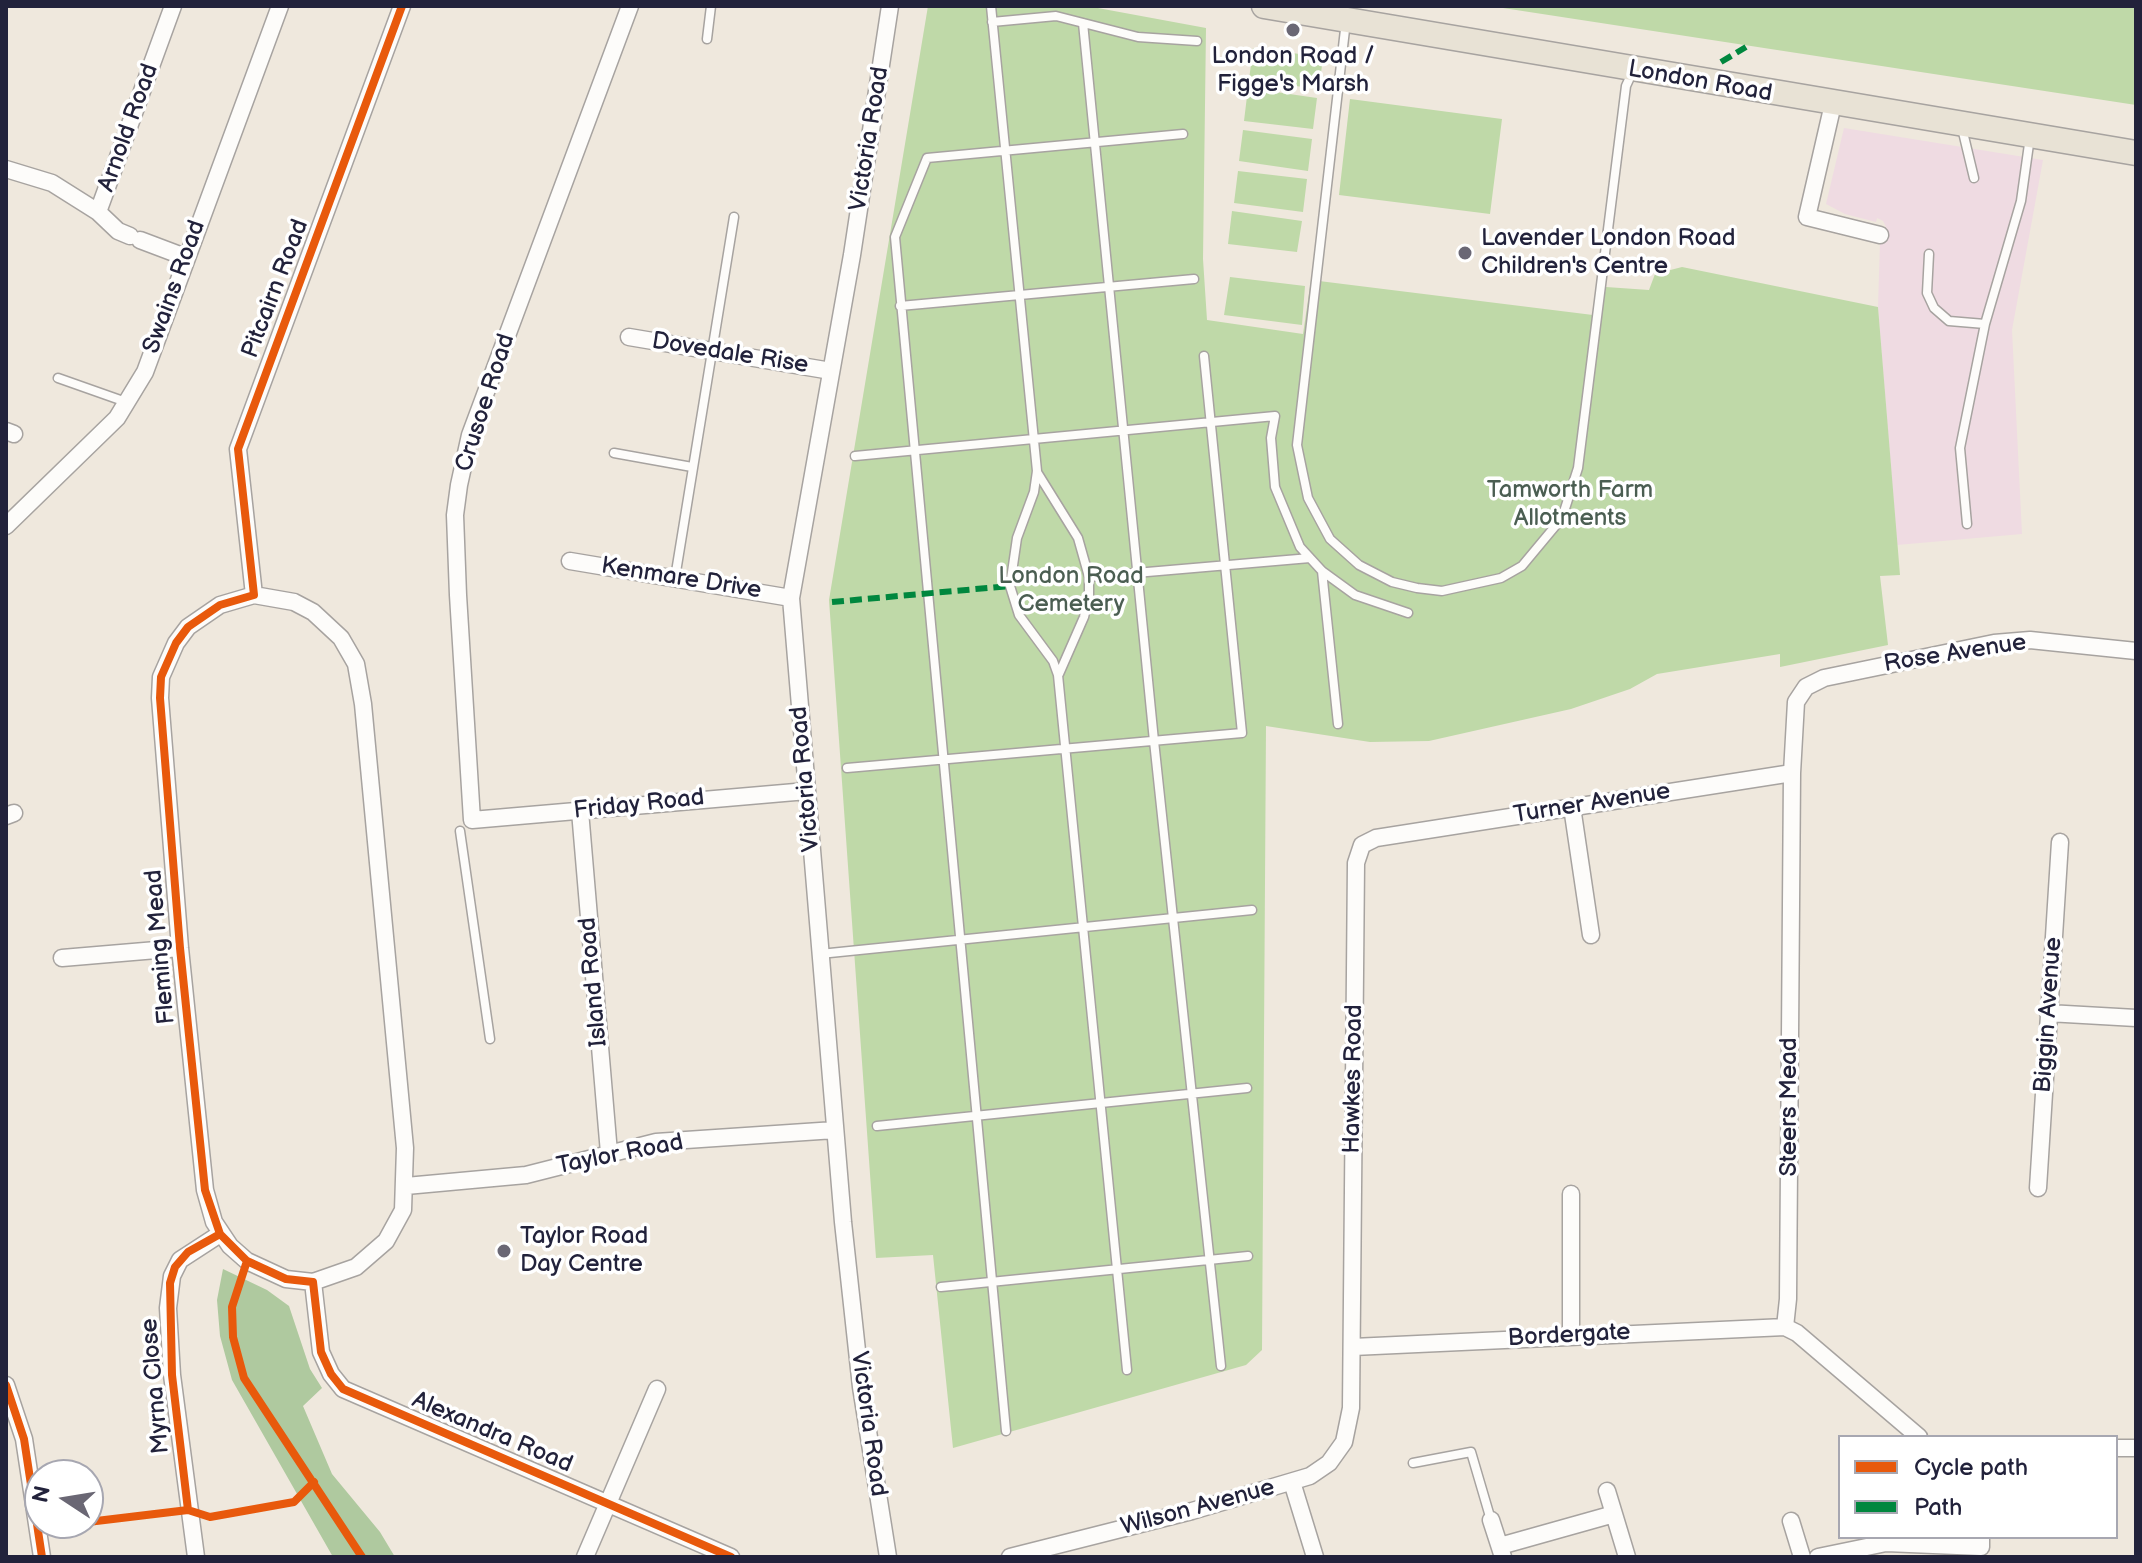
<!DOCTYPE html>
<html>
<head>
<meta charset="utf-8">
<style>
	body { margin:0 }
	#map { position:relative; width:2142px; height:1563px; overflow:hidden; background:#efe8dd; font-family:"Balsamiq Sans",sans-serif }
	canvas { display:block }
	.frame { position:absolute; inset:0; border:8px solid #22223b; pointer-events:none }
	.legend { position:absolute; left:1838px; top:1435px; width:280px; height:104px; box-sizing:border-box; background:#fff; border:2px solid #a7a7b1; margin:0; padding:10px 14px; list-style:none; font-size:24px; color:#22223b }
	.legend li { display:flex; align-items:center; gap:16px; height:40px }
	.legend b { width:40px; border:2px solid #a7a7b1 }
	.north { position:absolute; left:24px; top:1459px; width:80px; height:80px; box-sizing:border-box; background:#fff; border:2px solid #a7a7b1; border-radius:50%; rotate:282deg; font-size:22px; font-weight:700; line-height:32px; text-align:center; color:#22223b }
	.north::after { content:''; display:block; margin:auto; width:28px; height:36px; background:#6a6774; clip-path:polygon(50% 0,100% 100%,50% 72%,0 100%) }
</style>
</head>
<body>
<div id="map">
<canvas width="2142" height="1563"></canvas>
<div class="frame"></div>
<ul class="legend">
<li><b style="height:10px;background:#e8590c"></b>Cycle path</li>
<li><b style="height:10px;background:#00873e"></b>Path</li>
</ul>
<div class="north">N</div>
</div>
<script>
const ctx = document.querySelector('canvas').getContext('2d');
ctx.lineJoin = 'round';
function paint(path, color) { ctx.fillStyle = color; ctx.fill(path, 'evenodd'); }
const poly = rows => new Path2D(rows.map(r => 'M' + r).join(''));
function stroke(path, color, width, dash) { ctx.strokeStyle = color; ctx.lineWidth = width; ctx.lineCap = dash ? 'butt' : 'round'; ctx.setLineDash(dash || []); ctx.stroke(path); }
function label(font, color, halo, rows, align = 'center') {
  ctx.font = font + ' "Balsamiq Sans",sans-serif'; ctx.lineWidth = 7; ctx.setLineDash([]); ctx.textBaseline = 'middle'; ctx.strokeStyle = halo; ctx.fillStyle = color; for (const [text, x, y, turn = 0] of rows) {
    ctx.save(); ctx.translate(x, y); ctx.rotate((+turn || 0) * Math.PI / 180); ctx.textAlign = isNaN(turn) ? turn : align; if (halo) ctx.strokeText(text, 0, 0); ctx.fillText(text, 0, 0); ctx.restore();
  }
}
const built = poly([
	[1844,128,2043,160,2012,330,2022,534,1897,545,1878,307,1880,242,1886,240,1887,229,1883,221,1877,218,1876,222,1845,214,1826,204]
]);
const green = poly([
	[928,6,1087,6,1206,28,1203,259,1207,320,1303,334,1311,280,1601,316,1606,287,1649,290,1655,274,1682,267,1878,307,1900,575,1880,576,1888,645,1780,667,1780,654,1657,674,1630,689,1571,709,1429,741,1370,742,1266,726,1262,1350,1246,1365,953,1448,933,1255,876,1258,829,600],
	[1490,6,2136,6,2136,105],
	[1253,48,1323,57,1319,89,1249,80],
	[1248,88,1317,98,1313,129,1244,121],
	[1350,99,1502,119,1490,214,1339,195],
	[1243,130,1312,139,1308,171,1239,161],
	[1238,171,1307,179,1303,212,1234,203],
	[1232,211,1302,221,1297,252,1228,244],
	[1230,277,1305,286,1302,325,1224,315]
]);
const forest = poly([
	[223,1269,267,1290,289,1306,310,1369,322,1388,303,1406,332,1474,380,1532,395,1557,333,1557,232,1380,220,1336,217,1300]
]);
const service = poly([
	[991,6,1037,471,1034,492,1017,538,1010,586,1019,615,1053,661,1058,675,1127,1370],
	[1346,21,1297,445,1308,498,1330,539,1359,565,1392,582,1417,588,1442,591,1501,578,1522,566,1562,518,1578,468,1626,86,1632,73],
	[992,22,1056,16,1138,37,1197,41],
	[1083,23,1154,741,1221,1366],
	[707,39,711,6],
	[1962,128,1974,178],
	[1929,254,1927,293,1934,308,1949,321,1985,324],
	[900,306,1194,279],
	[58,378,126,402],
	[614,453,692,467],
	[855,456,1275,416,1271,438,1275,487,1300,547,1322,571,1355,595,1408,613],
	[1037,472,1078,538,1089,577,1089,596,1084,617,1059,674],
	[1967,524,1960,448,1985,324,2021,201,2030,137],
	[1322,571,1338,724],
	[1089,577,1310,558],
	[675,578,734,217],
	[847,768,1242,733,1204,356],
	[460,831,490,1039],
	[820,954,1252,910],
	[877,1126,1247,1088],
	[941,1287,1248,1256],
	[1006,1431,895,237,927,158,1183,134],
	[1413,1463,1471,1452,1491,1520]
]);
const minor = poly([
	[630,6,470,435,459,485,455,515,458,595,472,820,807,791],
	[1833,104,1807,217,1880,235],
	[6,169,52,183,98,212],
	[130,236,118,231,98,212,173,6],
	[140,240,185,257],
	[629,337,831,371],
	[6,431,14,434],
	[6,526,117,418,145,372,280,6],
	[570,561,791,598],
	[254,595,294,602,313,612,341,638,356,664,363,704,405,1148,403,1210,386,1241,356,1267,313,1282,286,1279,247,1261,230,1246,214,1222,205,1190,180,948,160,698,161,677,176,643,188,627,220,605,254,595],
	[254,595,238,449,402,6],
	[1572,807,1591,935],
	[580,811,609,1153],
	[6,816,14,813],
	[62,958,180,948],
	[2048,1013,2136,1018],
	[406,1186,526,1175,656,1142,835,1130],
	[2038,1188,2060,842],
	[1571,1194,1571,1335],
	[313,1282,321,1352,331,1374,343,1389,731,1557],
	[1353,1347,1785,1327],
	[6,1385,24,1439,42,1557],
	[1919,1437,1797,1333,1785,1327,1788,1299,1792,773,1796,702,1806,687,1824,678,1994,643,2030,640,2136,651],
	[2116,1448,2136,1448],
	[1292,1482,1315,1557],
	[1607,1491,1614,1514],
	[1491,1520,1503,1557],
	[1791,1521,1802,1557],
	[1500,1546,1614,1514,1627,1557],
	[196,1557,172,1375,168,1308,172,1276,180,1260,220,1234],
	[585,1557,657,1389],
	[888,1557,861,1387,843,1222,791,598,852,255,890,6],
	[1010,1557,1192,1511,1310,1476,1329,1463,1344,1442,1351,1408,1356,863,1362,845,1376,838,1792,773],
	[1818,1557,1886,1543,1981,1547,1981,1537]
]);
const primary = poly([
	[1264,6,2136,153]
]);
const quiet = poly([
	[1721,62,1746,47],
	[832,602,1010,586]
]);
const cycleway = poly([
	[402,6,238,449,254,595,220,605,188,627,176,643,161,677,160,698,180,948,205,1190,220,1234,247,1261,286,1279,313,1282,321,1352,331,1374,343,1389,731,1557],
	[247,1261,232,1307,233,1337,244,1378,362,1557],
	[6,1385,24,1439,42,1557],
	[188,1510,172,1375,170,1283,175,1267,188,1252,220,1234],
	[88,1522,188,1510,210,1517,294,1502,314,1482]
]);
const markers = [
	[1293,30,8,"#6a6774"],
	[1465,253,8,"#6a6774"],
	[504,1251,8,"#6a6774"]
];
const poiNames = [
	["London Road /",1293,57,"center"],
	["Figge's Marsh",1293,85,"center"],
	["Lavender London Road",1481,239],
	["Children's Centre",1481,267],
	["Taylor Road",520,1237],
	["Day Centre",520,1265]
];
const streetNames = [
	["London Road",1700,82,10],
	["Arnold Road",129,128,-70],
	["Victoria Road",870,139,-81],
	["Swains Road",175,287,-70],
	["Pitcairn Road",276,289,-69],
	["Dovedale Rise",730,354,9],
	["Crusoe Road",486,403,-72],
	["Kenmare Drive",681,579,9],
	["Rose Avenue",1955,654,-9],
	["Victoria Road",806,779,-95],
	["Turner Avenue",1592,804,-9],
	["Friday Road",639,805,-6],
	["Fleming Mead",161,947,-95],
	["Island Road",594,982,-95],
	["Biggin Avenue",2049,1015,-86],
	["Hawkes Road",1354,1079,-89],
	["Steers Mead",1790,1107,-90],
	["Taylor Road",620,1155,-11],
	["Bordergate",1569,1336,-3],
	["Myrna Close",156,1386,-95],
	["Victoria Road",868,1424,82],
	["Alexandra Road",492,1433,23],
	["Wilson Avenue",1198,1508,-15]
];
const parkNames = [
	["Tamworth Farm",1570,491],
	["Allotments",1570,519],
	["London Road",1071,577],
	["Cemetery",1071,605]
];
paint(built, '#efdbe2');
paint(green, '#bfd9a8');
paint(forest, '#afc99f');
stroke(service, '#a7a3a0', 11);
stroke(minor, '#a7a3a0', 19);
stroke(primary, '#a7a3a0', 27);
stroke(service, '#fdfcfa', 8);
stroke(minor, '#fdfcfa', 16);
stroke(primary, '#e8e2d5', 24);
stroke(quiet, '#00873e', 6, [12, 6]);
stroke(cycleway, '#e8590c', 8);
for (const [x, y, r, color] of markers) { const dot = new Path2D(); dot.arc(x, y, r, 0, 2 * Math.PI); ctx.fillStyle = color; ctx.fill(dot); stroke(dot, '#fff', 3); }
label('24px', '#22223b', '#fff', poiNames, 'left');
label('24px', '#22223b', '#fff', streetNames);
label('24px', '#4b5e52', '#fff', parkNames);
</script>
</body>
</html>
